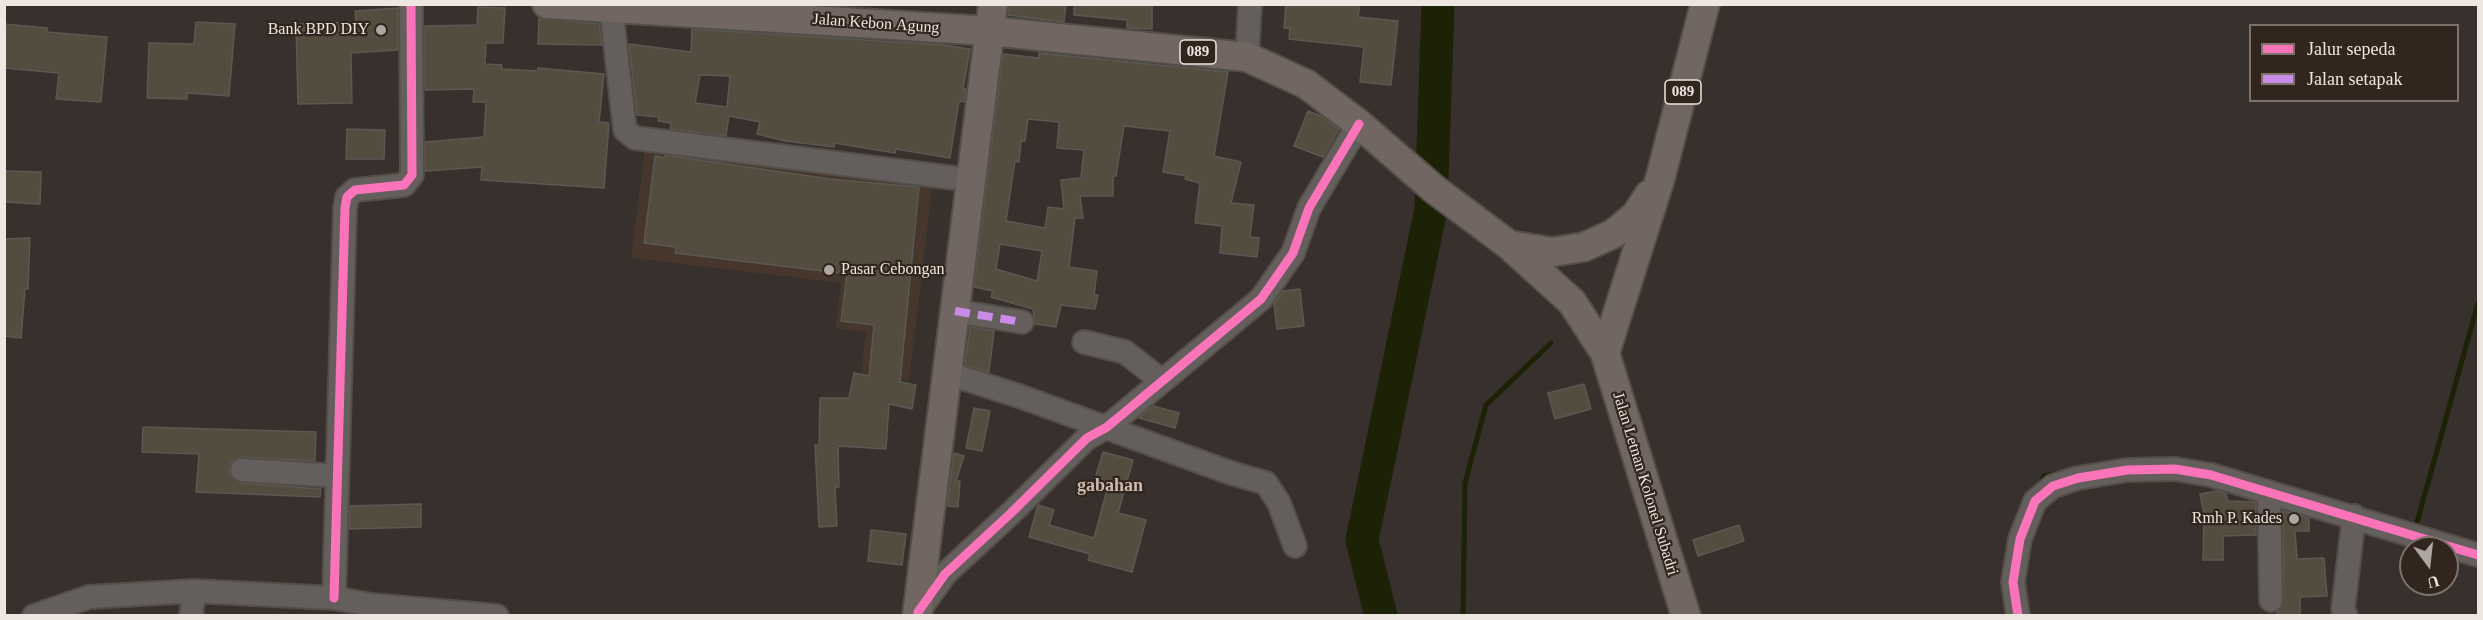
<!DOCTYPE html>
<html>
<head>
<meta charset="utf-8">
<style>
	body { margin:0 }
	#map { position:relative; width:2483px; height:620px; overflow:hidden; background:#37302c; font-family:Georgia,serif }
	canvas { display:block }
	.frame { position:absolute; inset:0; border:6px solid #eee6e0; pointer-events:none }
	.legend { position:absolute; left:2249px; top:24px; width:210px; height:78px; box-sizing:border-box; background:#31251d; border:2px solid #7d726b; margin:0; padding:8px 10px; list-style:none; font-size:18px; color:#eee6e0 }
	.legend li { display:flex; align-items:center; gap:12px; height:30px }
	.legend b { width:30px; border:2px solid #7d726b }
	.north { position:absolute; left:2399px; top:536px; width:60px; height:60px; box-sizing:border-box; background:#31251d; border:2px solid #7d726b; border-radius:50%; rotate:165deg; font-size:16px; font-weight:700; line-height:24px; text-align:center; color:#eee6e0 }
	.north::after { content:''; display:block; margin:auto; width:21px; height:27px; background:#aea6a1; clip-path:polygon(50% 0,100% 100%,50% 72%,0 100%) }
</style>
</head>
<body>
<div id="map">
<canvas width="2483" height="620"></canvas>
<div class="frame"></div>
<ul class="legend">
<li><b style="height:8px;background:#fb73b8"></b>Jalur sepeda</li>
<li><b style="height:8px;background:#ca8be6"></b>Jalan setapak</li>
</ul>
<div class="north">U</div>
</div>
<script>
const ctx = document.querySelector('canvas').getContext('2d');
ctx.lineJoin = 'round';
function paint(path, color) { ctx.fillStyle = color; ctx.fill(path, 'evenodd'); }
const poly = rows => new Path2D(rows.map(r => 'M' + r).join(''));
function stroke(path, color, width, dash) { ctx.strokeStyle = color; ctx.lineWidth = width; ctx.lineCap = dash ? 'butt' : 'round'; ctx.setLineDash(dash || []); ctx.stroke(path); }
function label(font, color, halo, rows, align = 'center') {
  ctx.font = font + ' Georgia,serif'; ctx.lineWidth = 4.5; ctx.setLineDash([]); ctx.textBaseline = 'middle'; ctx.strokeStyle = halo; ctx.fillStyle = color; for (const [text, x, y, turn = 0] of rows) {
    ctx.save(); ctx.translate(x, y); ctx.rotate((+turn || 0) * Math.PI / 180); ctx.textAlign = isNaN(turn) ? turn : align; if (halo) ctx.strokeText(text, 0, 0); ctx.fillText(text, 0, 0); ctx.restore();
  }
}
const built = poly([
	[645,148,933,182,909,381,861,375,866,332,835,328,841,283,631,258]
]);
const stream = poly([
	[2039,486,2044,476,2056,474],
	[2416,526,2478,303],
	[1463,616,1465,483,1486,405,1551,343]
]);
const river = poly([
	[1381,616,1362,540,1431,209,1438,4]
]);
const building = poly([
	[1009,4,1066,4,1064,22,1008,15,1009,4],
	[1074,4,1152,4,1152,29,1127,28,1127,20,1074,15,1074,4],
	[1286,4,1360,4,1358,17,1398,21,1391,85,1360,82,1364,47,1289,39,1290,28,1284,28,1286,4],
	[478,7,505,8,503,43,486,43,485,64,502,65,501,69,538,71,538,68,604,74,599,122,609,123,604,188,481,180,482,167,425,171,425,142,484,137,486,102,473,102,474,89,425,90,425,26,477,25,478,7],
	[398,8,398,50,351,53,352,103,298,104,296,24,356,22,355,11,398,8],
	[539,18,599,24,602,45,538,44,539,18],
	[196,22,235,24,229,96,187,93,187,99,147,98,149,43,194,44,196,22],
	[4,24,47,28,47,32,107,37,101,102,56,99,59,73,4,68,4,24],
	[692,29,944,45,970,49,963,89,966,89,964,102,959,101,950,158,896,149,895,153,835,143,834,147,785,141,757,134,760,122,729,116,726,136,670,129,671,123,658,121,659,117,637,115,629,44,691,52,692,29],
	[700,75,730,76,727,107,695,103,700,75],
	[1039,53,1228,72,1214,156,1241,162,1231,203,1254,205,1250,237,1259,238,1257,257,1220,253,1222,226,1195,223,1200,183,1185,179,1186,176,1163,172,1170,131,1124,126,1116,176,1113,176,1113,196,1080,196,1083,218,1075,218,1069,267,1097,271,1094,295,1098,295,1095,309,1061,305,1056,327,1035,324,1033,309,991,297,993,291,974,287,1003,54,1039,58,1039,53],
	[1028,119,1059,122,1057,148,1084,150,1081,178,1061,180,1064,209,1048,207,1045,228,1006,221,1015,161,1019,162,1021,141,1025,141,1028,119],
	[1000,244,1042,251,1037,281,996,269,1000,244],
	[1308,111,1321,116,1339,129,1323,157,1294,146,1308,111],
	[347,129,385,130,384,159,346,159,347,129],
	[665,155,830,179,919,187,900,382,916,385,912,409,889,404,886,449,838,446,839,487,835,487,837,526,819,527,815,445,819,445,820,398,849,398,854,373,869,376,874,325,841,321,847,274,675,253,676,247,644,243,655,156,664,158,665,155],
	[4,171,41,172,40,204,4,202,4,171],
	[30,238,28,289,25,289,21,338,4,336,4,239,30,238],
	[1300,289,1304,326,1277,329,1274,304,1283,291,1300,289],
	[970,327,994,331,989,372,965,365,970,327],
	[1584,384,1591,409,1555,419,1548,393,1584,384],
	[1153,406,1179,413,1175,428,1139,418,1153,406],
	[974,408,990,411,982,451,966,448,974,408],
	[143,427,316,432,315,461,242,457,231,462,229,470,230,476,241,483,321,489,320,497,196,492,199,454,142,452,143,427],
	[1103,452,1133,460,1118,513,1146,520,1132,572,1088,560,1090,554,1029,537,1038,505,1054,510,1049,525,1094,538,1108,486,1094,482,1103,452],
	[954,453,964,456,956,481,960,481,958,507,947,506,954,453],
	[2217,491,2226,494,2228,501,2256,502,2256,535,2223,536,2223,560,2203,560,2204,513,2200,494,2217,491],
	[421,504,421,527,349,529,350,506,421,504],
	[2283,511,2309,518,2309,531,2295,531,2297,559,2324,558,2327,596,2300,597,2300,615,2276,615,2284,600,2283,511],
	[1739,525,1744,541,1698,556,1693,540,1739,525],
	[871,530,906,534,902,565,868,561,871,530]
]);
const minor = poly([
	[611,7,624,122,625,130,635,138,971,180],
	[1247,57,1250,4],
	[955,311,1022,322],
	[1084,342,1125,352,1162,381],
	[947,373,1019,396,1231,473,1266,483,1279,503,1295,546],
	[242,470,337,476],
	[2269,493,2271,600],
	[334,598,345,208,347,197,355,190,404,185,412,175,411,4],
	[918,612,945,574,1010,514,1087,438,1107,427,1261,299,1293,253,1309,208,1359,124],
	[34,616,89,597,194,591,334,598,371,605,497,616],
	[191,616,194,591],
	[2018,616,2013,582,2020,539,2035,501,2053,486,2078,478,2127,470,2175,469,2211,475,2478,555],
	[2346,616,2343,609,2354,516]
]);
const major = poly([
	[547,4,990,31,1247,57,1306,84,1359,124,1434,189,1509,245,1572,302,1605,353,1686,616],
	[1509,245,1552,252,1584,247,1613,234,1636,215,1649,195],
	[1605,353,1660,179,1705,4],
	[917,616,993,4]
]);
const quiet = poly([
	[955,311,1022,322]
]);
const cycleway = poly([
	[334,598,345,208,347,197,355,190,404,185,412,175,411,4],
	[918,612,945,574,1010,514,1087,438,1107,427,1261,299,1293,253,1309,208,1359,124],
	[2018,616,2013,582,2020,539,2035,501,2053,486,2078,478,2127,470,2175,469,2211,475,2478,555]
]);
const markers = [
	[381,30,6,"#aea6a1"],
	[829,270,6,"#aea6a1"],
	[2294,519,6,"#aea6a1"]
];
const shields = [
	[1198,52,36],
	[1683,92,36]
];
const shieldNames = [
	["089",1198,52],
	["089",1683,92]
];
const streetNames = [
	["Jalan Kebon Agung",876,24,4],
	["Jalan Letnan Kolonel Subadri",1645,484,73]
];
const poiNames = [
	["Bank BPD DIY",369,30],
	["Pasar Cebongan",841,270,"left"],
	["Rmh P. Kades",2282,519]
];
const neighbourhoodNames = [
	["gabahan",1110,486]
];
paint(built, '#47362b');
stroke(stream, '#1d2206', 5);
stroke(river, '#1d2206', 33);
paint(building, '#534c3f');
stroke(building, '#5c5852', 1.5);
stroke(minor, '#544e49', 26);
stroke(major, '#544e49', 32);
stroke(minor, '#645f5c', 22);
stroke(major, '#726662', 28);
stroke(quiet, '#ca8be6', 8, [15, 8]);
stroke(cycleway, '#fb73b8', 9);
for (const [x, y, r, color] of markers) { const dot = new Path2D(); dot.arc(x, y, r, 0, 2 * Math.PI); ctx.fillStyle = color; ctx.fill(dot); stroke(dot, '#31251d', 2); }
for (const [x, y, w] of shields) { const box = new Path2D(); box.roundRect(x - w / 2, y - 12, w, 24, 4.5); ctx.fillStyle = '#31251d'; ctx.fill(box); stroke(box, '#eee6e0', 1.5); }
label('bold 15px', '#eee6e0', null, shieldNames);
label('16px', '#eee6e0', '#31251d', streetNames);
label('16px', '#eee6e0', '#31251d', poiNames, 'right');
label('bold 18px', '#cabab0', '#31251d', neighbourhoodNames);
</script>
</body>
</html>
